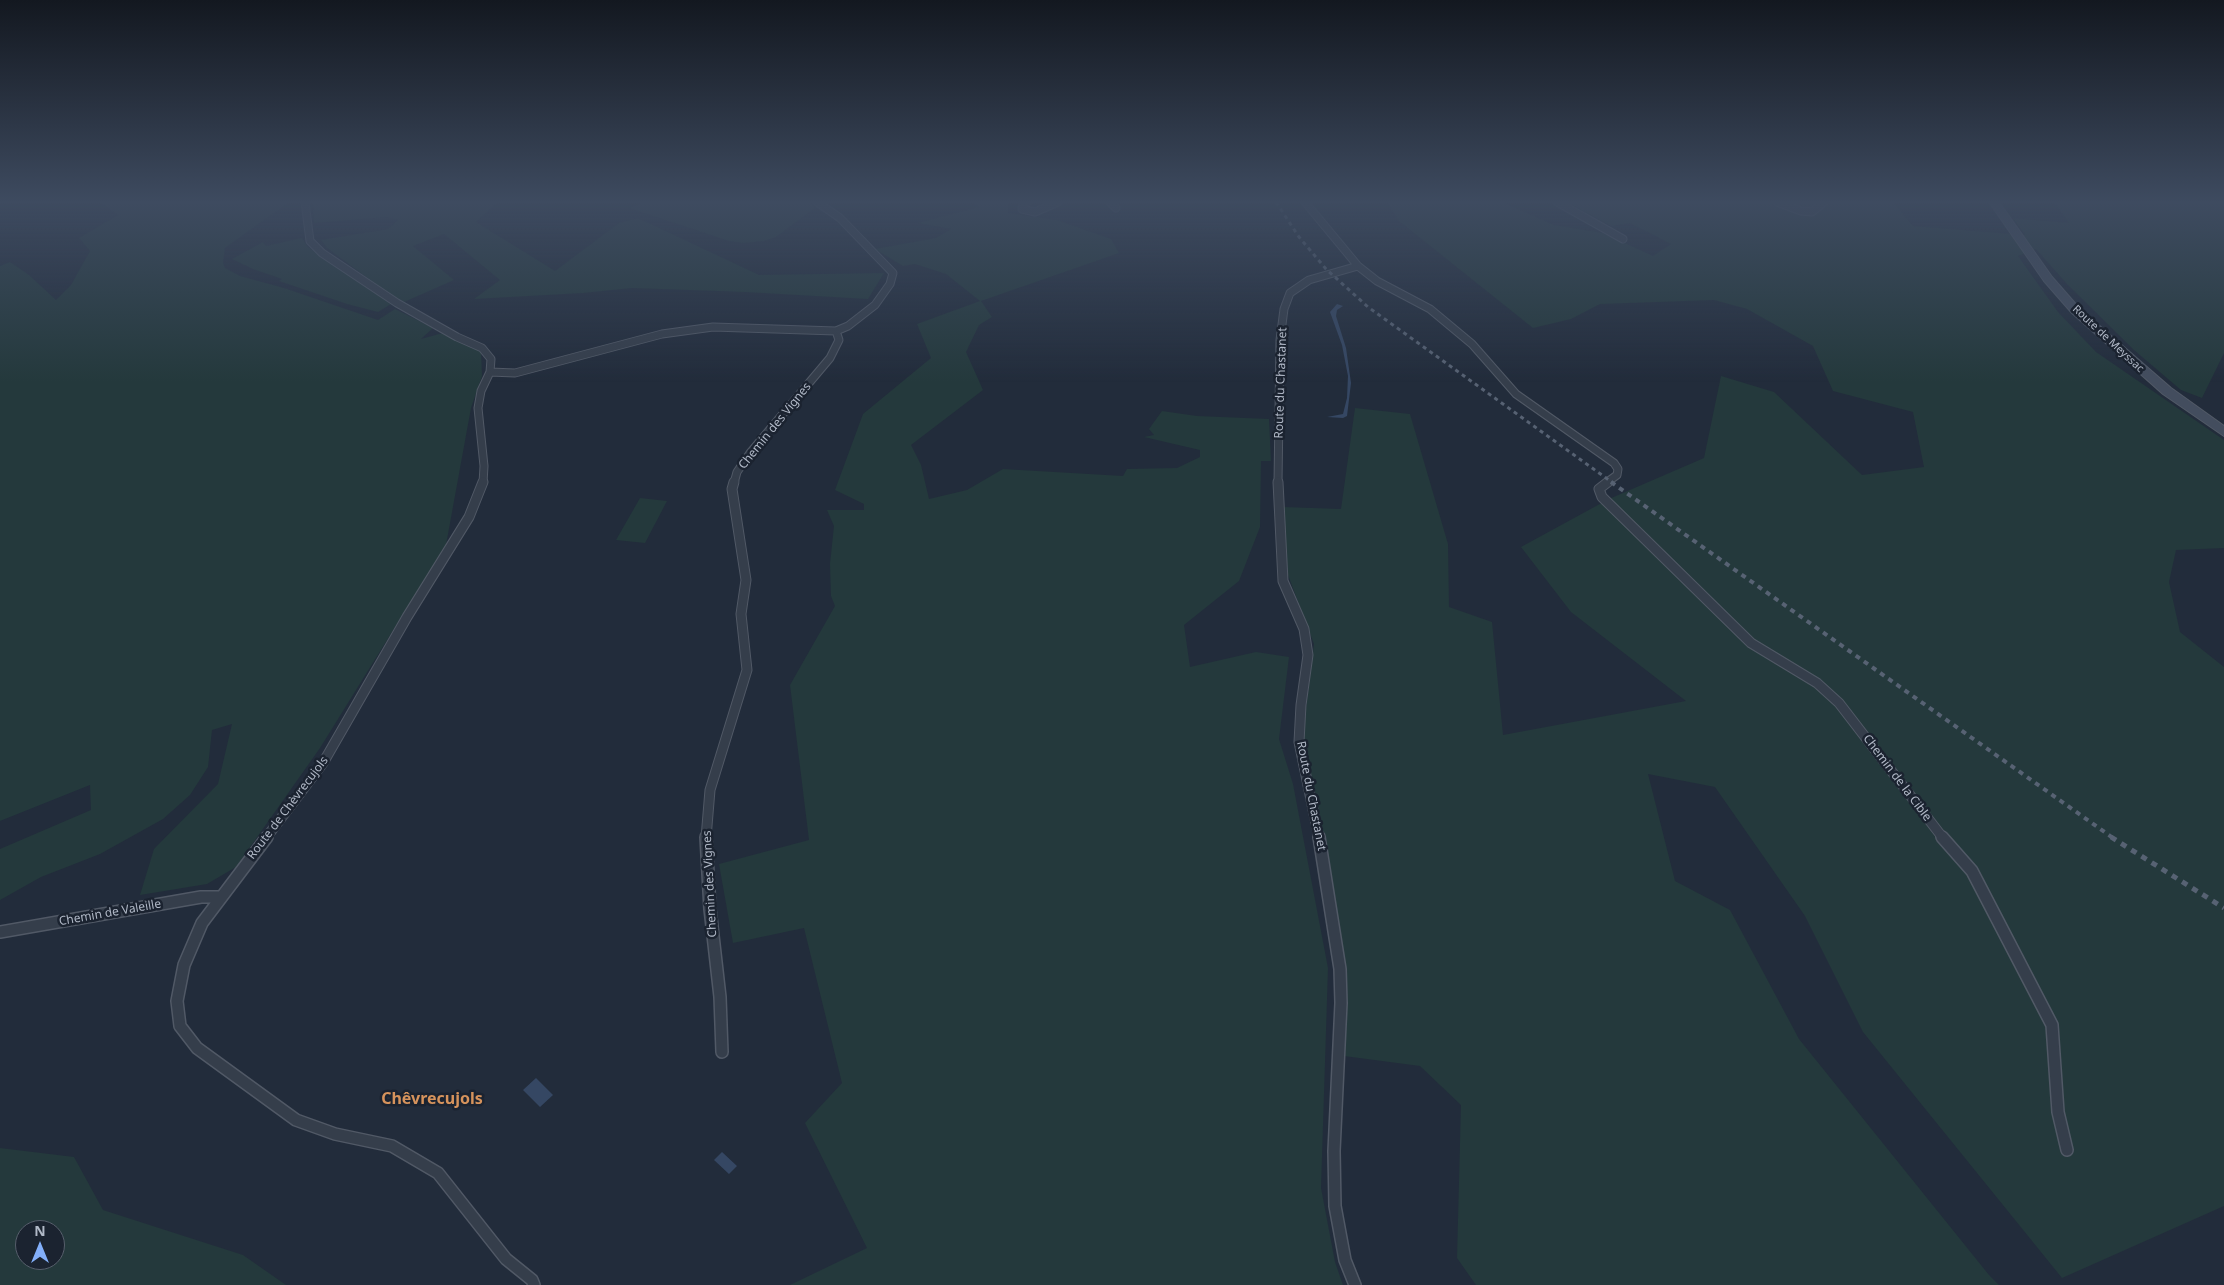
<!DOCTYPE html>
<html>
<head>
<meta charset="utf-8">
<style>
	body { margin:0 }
	#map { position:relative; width:2224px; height:1285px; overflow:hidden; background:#222c3b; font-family:"Noto Sans",sans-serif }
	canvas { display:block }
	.north { position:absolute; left:15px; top:1220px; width:50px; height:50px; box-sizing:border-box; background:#1b2330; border:1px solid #575f6c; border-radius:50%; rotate:0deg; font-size:14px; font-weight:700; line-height:20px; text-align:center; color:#b1b9c7 }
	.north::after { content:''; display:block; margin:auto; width:18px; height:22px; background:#83affa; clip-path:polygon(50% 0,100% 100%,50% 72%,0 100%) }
</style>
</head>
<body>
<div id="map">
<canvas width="2224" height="1285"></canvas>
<div class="north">N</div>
</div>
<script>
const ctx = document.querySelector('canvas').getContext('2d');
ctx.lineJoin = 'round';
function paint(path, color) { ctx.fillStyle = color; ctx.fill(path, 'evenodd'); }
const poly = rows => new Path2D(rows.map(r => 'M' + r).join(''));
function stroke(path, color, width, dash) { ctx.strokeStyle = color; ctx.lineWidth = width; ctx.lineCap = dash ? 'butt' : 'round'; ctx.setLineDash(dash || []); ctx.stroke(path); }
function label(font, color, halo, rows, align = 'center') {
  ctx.font = font + ' "Noto Sans",sans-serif'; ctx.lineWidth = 5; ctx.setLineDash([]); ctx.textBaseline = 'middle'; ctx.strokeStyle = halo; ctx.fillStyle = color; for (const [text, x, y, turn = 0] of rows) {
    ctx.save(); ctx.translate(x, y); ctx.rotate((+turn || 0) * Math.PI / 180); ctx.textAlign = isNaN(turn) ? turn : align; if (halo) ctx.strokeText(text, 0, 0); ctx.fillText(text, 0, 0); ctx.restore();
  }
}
const green = poly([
	[100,202,289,202,225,248,223,263,225,268,240,276,284,288,378,320,395,309,433,328,421,339,443,333,481,352,482,376,471,408,446,545,320,748,236,867,207,884,140,895,154,849,218,784,232,724,212,730,208,767,190,795,163,819,100,854,41,877,0,900,0,849,91,810,90,785,0,821,0,266,10,262,29,275,56,300,71,285,90,251,79,238,118,215],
	[313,202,498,202,476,222,555,271,619,223,638,218,759,275,884,273,868,299,745,292,632,288,583,293,474,299,500,280,444,234,413,246,454,280,404,302,392,296,327,248,321,240,388,229,398,220,387,217,314,223],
	[644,202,810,202,815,208,776,237,764,241,743,243,729,241,629,208],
	[976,202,1008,202,1008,213,1057,220,1111,239,1119,253,981,301,992,317,979,325,966,352,983,390,911,445,921,465,929,499,967,490,1003,469,1123,476,1127,469,1177,468,1200,457,1200,450,1144,437,1154,435,1149,429,1162,411,1197,416,1269,419,1271,461,1261,461,1260,527,1239,581,1184,625,1190,667,1256,652,1289,657,1279,739,1293,784,1328,968,1321,1188,1335,1262,1343,1285,790,1285,867,1248,805,1123,842,1083,804,928,733,943,719,864,809,840,790,685,835,606,831,596,830,564,834,526,827,510,864,510,864,504,835,490,863,414,931,358,917,324,980,301,946,274,915,264,903,266,875,249,936,238,951,229,918,223,979,207,975,204],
	[1387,202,1502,202,1554,225,1603,233,1653,256,1671,244,1630,223,1611,226,1567,202,1893,202,1913,226,2025,235,2013,218,2069,223,2054,202,2224,202,2224,353,2202,398,2181,390,2134,350,2067,284,2036,249,2018,256,2058,312,2096,352,2224,440,2224,548,2176,550,2169,582,2180,632,2224,667,2224,1206,2062,1278,1863,1032,1805,916,1715,787,1648,774,1675,881,1730,910,1799,1039,1989,1275,1999,1285,1476,1285,1457,1258,1461,1105,1420,1066,1344,1056,1346,972,1329,862,1304,757,1303,733,1314,644,1288,575,1283,507,1341,509,1355,408,1410,414,1448,544,1449,607,1492,622,1503,735,1686,701,1571,612,1521,547,1609,499,1704,458,1721,376,1774,392,1862,475,1924,467,1913,412,1833,391,1813,346,1747,309,1714,300,1600,304,1571,319,1533,328,1399,221],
	[302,238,308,247,319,255,391,304,378,312,347,304,279,281,282,279,253,269,232,259,263,242,266,246],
	[640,498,667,501,645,543,616,540],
	[0,1148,74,1157,103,1210,243,1255,286,1285,0,1285],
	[25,1230,55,1230,55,1260,25,1260]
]);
const water = poly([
	[1337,304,1343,306,1337,310,1336,316,1346,348,1351,383,1347,416,1343,418,1327,417,1343,414,1347,398,1348,376,1342,345,1330,312],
	[536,1078,553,1095,540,1107,523,1090],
	[722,1152,737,1166,729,1174,714,1160]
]);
const minorFar2 = poly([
	[305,202,310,241,322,253,397,303,457,337,482,348,491,359,490,372,481,391,478,408,484,466,483,483],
	[1027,202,1023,204,1022,209,1035,212,1058,202],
	[1110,202,1116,208],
	[1305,202,1358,266,1377,281,1430,309,1472,344,1516,394,1614,463,1618,469,1617,475,1606,483],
	[1557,202,1623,239],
	[1777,202,1801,211,1812,212,1824,202],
	[490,372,515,373,662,334,713,327,836,331,848,326,875,305,890,284,893,273,840,218,817,202],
	[734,483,737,472,750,453,830,358,839,340,836,331],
	[1278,483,1280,340,1284,309,1290,293,1309,280,1358,266]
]);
const minorFar1 = poly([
	[1278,482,1283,581,1304,629,1308,655,1301,705,1299,742,1319,838],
	[1608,482,1599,489,1602,497,1751,643,1817,683,1839,703,1943,838],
	[266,838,323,763,407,617,469,517,483,482],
	[706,838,710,790,747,670,741,614,746,580,732,489,734,482]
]);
const minor = poly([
	[267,837,202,923,184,965,177,1001,180,1026,197,1048,296,1120,335,1134,392,1146,438,1173,506,1259,532,1280,534,1285],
	[706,837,710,909,720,997,722,1052],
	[1319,837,1340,969,1341,1003,1334,1151,1335,1206,1345,1260,1355,1285],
	[1942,837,1972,871,2052,1025,2058,1112,2067,1150],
	[0,932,201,897,221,897]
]);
const secondary = poly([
	[1989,202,1999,202,2052,277,2080,309,2171,388,2224,426,2224,436,2163,394,2072,313,2044,281,1989,202]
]);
const railFar2 = poly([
	[1276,202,1299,237,1326,269,1368,307,1613,483]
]);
const railFar1 = poly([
	[1611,482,2113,838]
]);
const rail = poly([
	[2111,837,2224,908]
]);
const farStreetnames = [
	["Route de Meyssac",2108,339,43]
];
const streetNames = [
	["Route du Chastanet",1281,383,-88],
	["Chemin des Vignes",775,426,-51],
	["Chemin de la Cible",1897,778,53],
	["Route du Chastanet",1311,796,79],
	["Route de Chèvrecujols",288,808,-53],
	["Chemin des Vignes",710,884,-93],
	["Chemin de Valeille",110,913,-10]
];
const nearNeighbourhoodnames = [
	["Chêvrecujols",432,1099]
];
paint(green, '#24393c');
paint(water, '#354763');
stroke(minorFar2, '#515966', 9);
stroke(minorFar1, '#515966', 11);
stroke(minor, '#515966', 14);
stroke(secondary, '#515966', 2);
stroke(minorFar2, '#353e4b', 7);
stroke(minorFar1, '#353e4b', 9);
stroke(minor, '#353e4b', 11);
paint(secondary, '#434d5e');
stroke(railFar2, '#576273', 3, [4, 4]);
stroke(railFar1, '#576273', 4, [5, 5]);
stroke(rail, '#576273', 5, [6, 6]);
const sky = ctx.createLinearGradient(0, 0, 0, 382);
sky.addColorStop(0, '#131820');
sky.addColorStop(0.53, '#3e4b60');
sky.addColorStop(1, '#3e4b6000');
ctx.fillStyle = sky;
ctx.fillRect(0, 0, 2224, 382);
label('11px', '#b1b9c7', '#1b2330', farStreetnames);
label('12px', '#b1b9c7', '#1b2330', streetNames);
label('bold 16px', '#d6935c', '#1b2330', nearNeighbourhoodnames);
</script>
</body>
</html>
